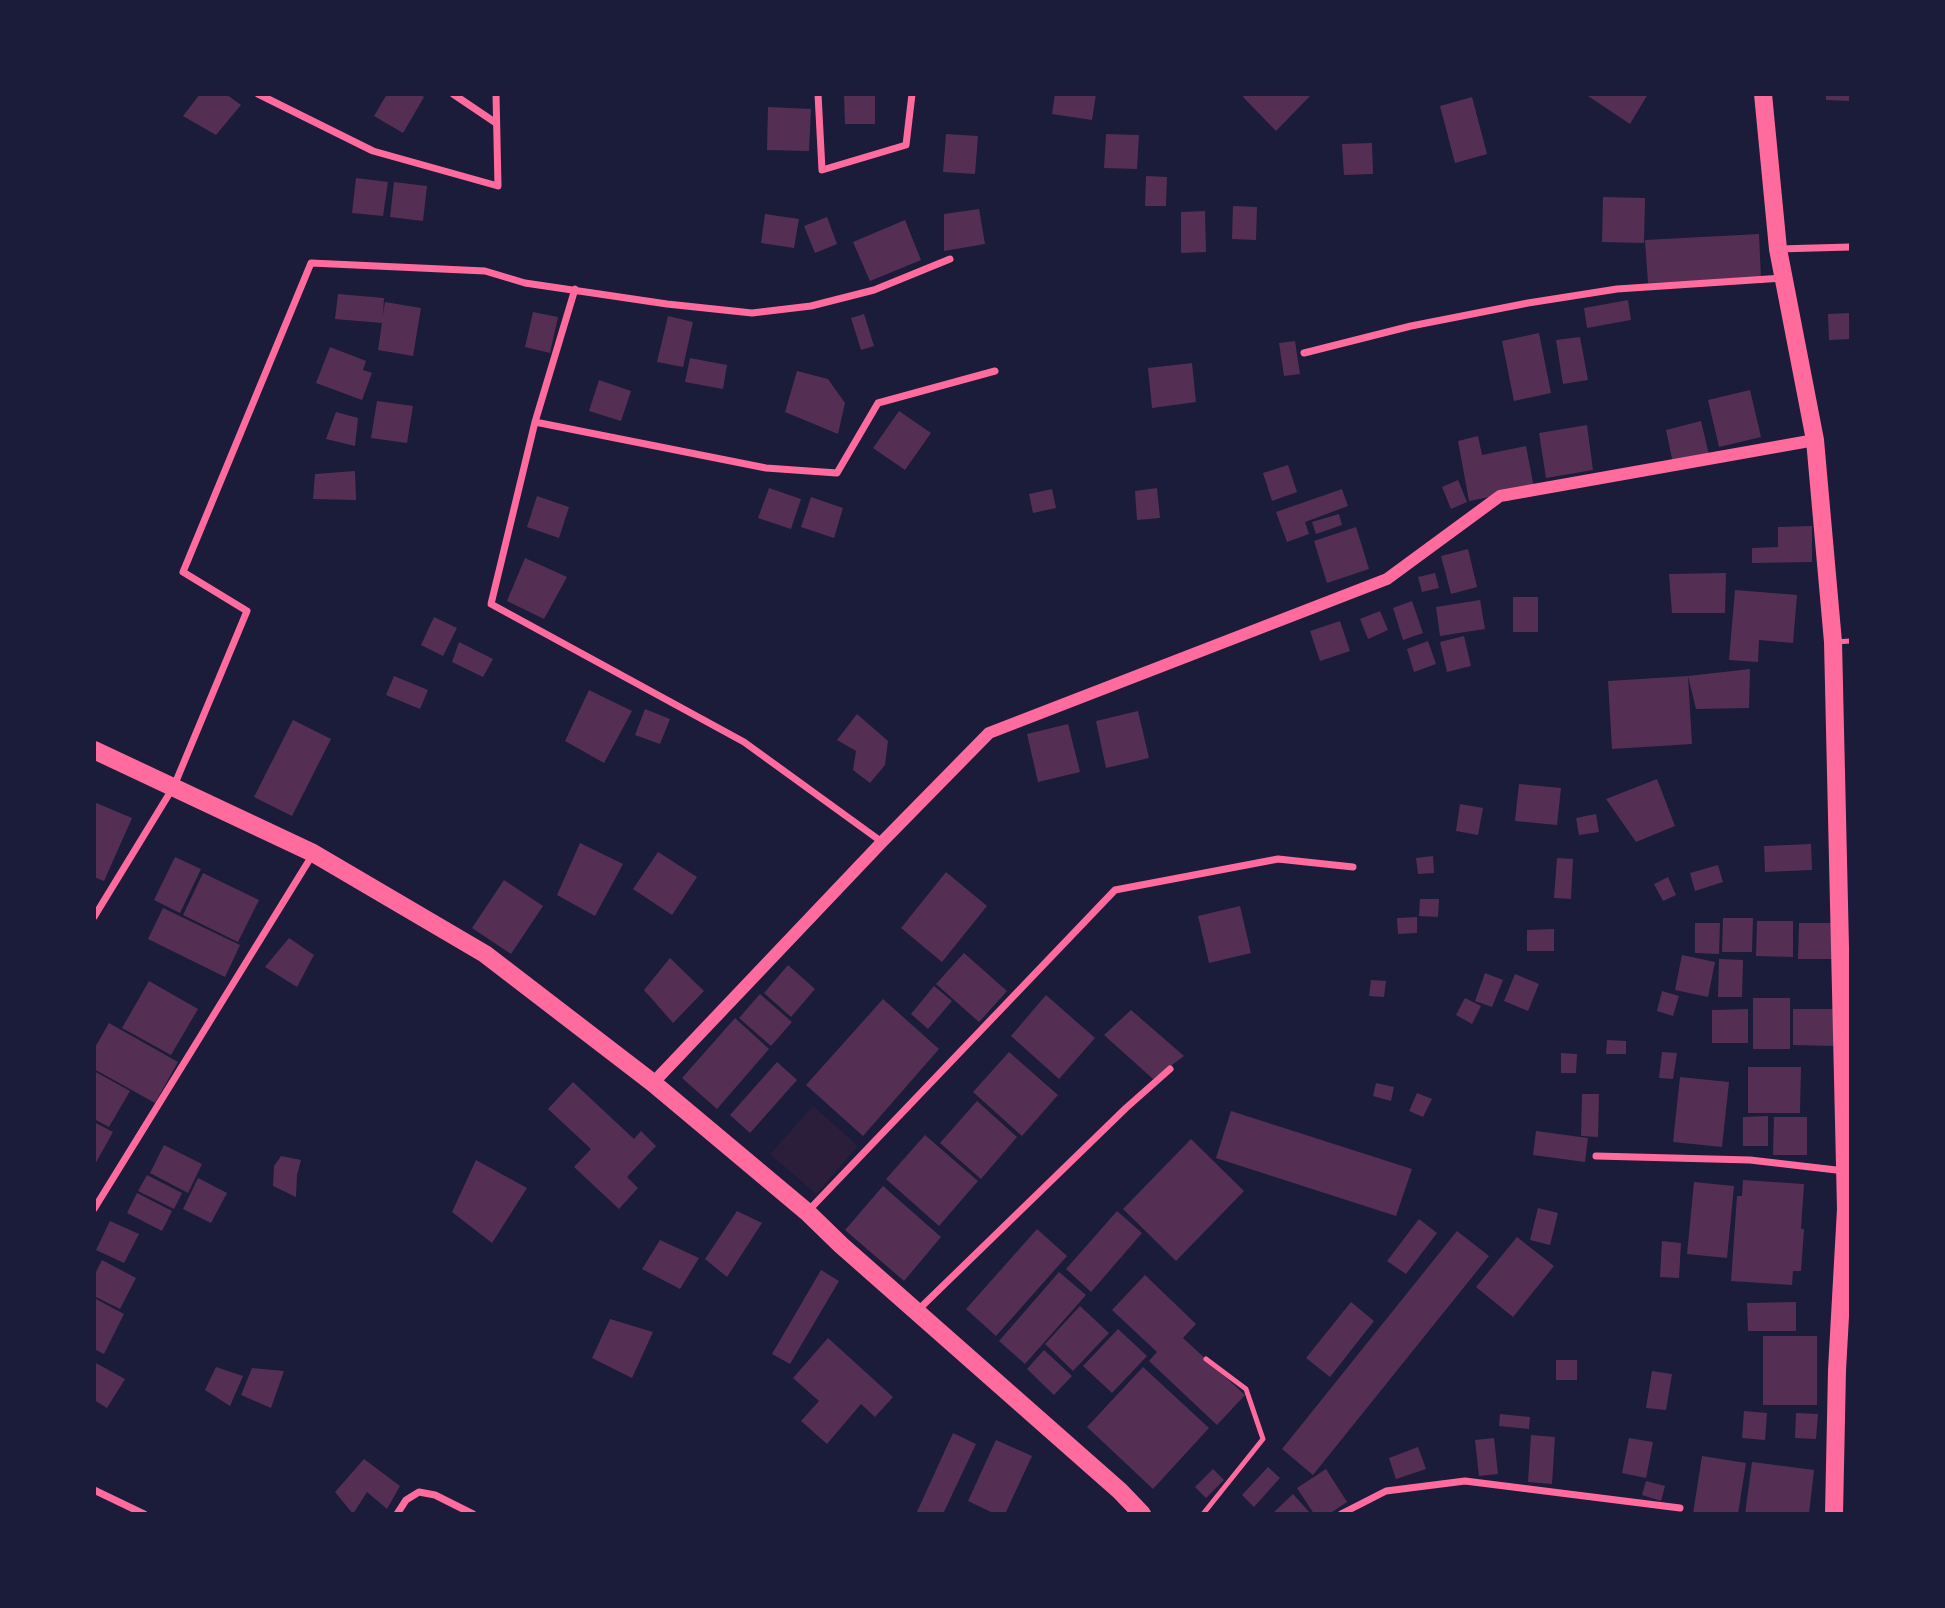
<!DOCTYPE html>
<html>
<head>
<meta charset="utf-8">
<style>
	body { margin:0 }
	#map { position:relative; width:1945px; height:1608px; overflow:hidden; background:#1b1b3a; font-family:Literata,serif }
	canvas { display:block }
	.frame { position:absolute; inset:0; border:96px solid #1b1b3a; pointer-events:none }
</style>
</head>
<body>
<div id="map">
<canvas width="1945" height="1608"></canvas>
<div class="frame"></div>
</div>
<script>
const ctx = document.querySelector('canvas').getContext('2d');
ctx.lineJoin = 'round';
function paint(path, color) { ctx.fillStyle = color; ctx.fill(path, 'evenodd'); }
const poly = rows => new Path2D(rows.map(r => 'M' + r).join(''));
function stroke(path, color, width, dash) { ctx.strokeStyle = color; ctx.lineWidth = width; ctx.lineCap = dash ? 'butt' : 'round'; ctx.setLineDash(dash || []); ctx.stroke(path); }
const green = poly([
	[813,1106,858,1146,816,1194,770,1154]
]);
const building = poly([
	[200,94,226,94,241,105,216,135,183,116],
	[387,94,419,94,424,97,403,133,374,116],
	[844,94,875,94,875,124,845,124],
	[1055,94,1096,94,1092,120,1052,114],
	[1245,94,1312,94,1276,131,1243,97],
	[1585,94,1648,94,1630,124],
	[1826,94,1850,94,1850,101,1826,100],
	[1472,97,1487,154,1455,163,1440,106],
	[768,107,811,109,809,151,767,150],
	[946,134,978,136,975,174,943,172],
	[1106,134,1139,135,1137,169,1104,168],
	[1372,143,1373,174,1344,175,1342,144],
	[1146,176,1167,177,1166,206,1145,206],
	[356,178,388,182,383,216,352,213],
	[394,182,427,186,423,221,390,217],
	[1603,197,1645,198,1644,243,1602,242],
	[1233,206,1257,207,1256,240,1232,239],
	[979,209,985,244,944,251,944,214],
	[1205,211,1206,252,1181,253,1181,212],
	[765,214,799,219,794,248,761,243],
	[827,217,837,244,815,253,804,226],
	[905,220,921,260,870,281,853,242],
	[1759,234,1761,278,1648,283,1645,240],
	[338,294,384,298,383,315,385,302,421,308,413,356,378,350,382,323,335,319],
	[1628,300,1631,320,1587,328,1584,308],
	[533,312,558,317,550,353,525,347],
	[1850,313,1850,339,1829,340,1828,314],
	[864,314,874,346,861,350,851,318],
	[668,316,693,322,683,367,657,362],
	[1539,333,1551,393,1514,401,1502,341],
	[1580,337,1588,380,1563,384,1556,340],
	[1295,341,1300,374,1284,376,1279,343],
	[330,347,366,361,363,370,372,373,362,400,316,383],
	[690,358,727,365,723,389,685,382],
	[1192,363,1196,402,1152,408,1148,368],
	[797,371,828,379,845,403,838,434,785,412],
	[599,380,631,391,621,421,589,411],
	[1750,390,1761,437,1719,447,1708,400],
	[377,401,413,406,407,443,371,438],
	[899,411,931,433,905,470,873,448],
	[336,412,358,418,355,446,326,439],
	[1701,421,1709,455,1673,463,1666,430],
	[1587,425,1593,470,1546,478,1539,433],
	[1478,436,1482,455,1526,446,1534,488,1469,501,1458,441],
	[1288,465,1297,492,1272,501,1263,473],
	[355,471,356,500,313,499,315,474],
	[1458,480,1467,502,1451,509,1442,487],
	[769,488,801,499,791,529,758,518],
	[1157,488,1160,518,1137,520,1135,491],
	[1052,489,1056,508,1033,513,1029,494],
	[1342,489,1348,506,1305,522,1309,534,1287,542,1276,512],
	[537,496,569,507,559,538,527,527],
	[811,497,843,508,834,538,801,527],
	[1339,514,1342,525,1316,534,1312,522],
	[1812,526,1812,562,1752,563,1752,548,1778,547,1778,527],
	[1356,527,1369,569,1327,583,1314,541],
	[1468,549,1477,587,1451,594,1441,556],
	[525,558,567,577,544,619,507,601],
	[1435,573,1439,588,1422,592,1418,577],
	[1726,573,1725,613,1672,613,1669,574],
	[1735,590,1797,595,1793,643,1759,640,1758,662,1729,660],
	[1513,597,1538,597,1538,632,1513,632],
	[1480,600,1485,629,1440,636,1436,607],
	[1412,601,1423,633,1403,640,1393,608],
	[1380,611,1388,630,1368,639,1360,619],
	[434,617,457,628,443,656,421,645],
	[1340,621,1350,651,1320,661,1310,631],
	[1464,636,1471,666,1447,672,1440,642],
	[1428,641,1436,664,1414,672,1407,649],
	[459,642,493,659,483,677,452,662],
	[1750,669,1749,708,1696,709,1688,676],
	[394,676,428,690,420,709,386,695],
	[1688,676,1692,744,1612,749,1608,681],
	[589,690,632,711,604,763,565,741],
	[645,709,670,719,660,744,635,735],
	[1138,711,1149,758,1106,768,1096,721],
	[857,714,888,741,885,765,870,783,853,770,856,751,837,740],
	[293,720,331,739,292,816,254,797],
	[1068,724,1080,772,1038,782,1027,734],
	[1657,779,1675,826,1636,842,1606,799],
	[1519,784,1561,788,1557,825,1515,821],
	[94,802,132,818,104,881,94,877],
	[1460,804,1483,808,1478,835,1456,831],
	[1596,814,1599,832,1579,835,1576,818],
	[580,843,623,864,595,916,557,895],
	[1811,844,1812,870,1765,872,1764,846],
	[658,852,697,877,672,915,633,889],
	[1433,856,1434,873,1418,874,1416,858],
	[175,857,201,869,180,913,154,900],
	[1557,858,1573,859,1571,899,1554,898],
	[1718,865,1723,882,1695,891,1690,873],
	[946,872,987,906,942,962,901,928],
	[203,873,259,900,238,942,183,915],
	[1668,877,1676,895,1663,901,1654,884],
	[504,880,543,906,511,954,472,928],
	[1420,899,1439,899,1438,917,1419,916],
	[1240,906,1251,953,1209,963,1198,916],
	[163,908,240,945,225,977,148,939],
	[1417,917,1417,933,1398,934,1397,918],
	[1723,918,1753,918,1752,952,1722,952],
	[1757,921,1793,921,1793,957,1756,956],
	[1695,923,1720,923,1719,954,1695,953],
	[1799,923,1832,923,1832,959,1798,959],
	[1554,929,1554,951,1527,951,1527,930],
	[289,938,314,955,297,987,265,967],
	[964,953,1007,991,979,1022,936,984],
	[1682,955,1715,962,1708,997,1675,990],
	[670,958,704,991,673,1023,644,990],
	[1719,959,1743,960,1742,997,1718,997],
	[788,965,815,989,791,1017,764,993],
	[1485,973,1503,980,1492,1007,1475,1001],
	[1515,974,1539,984,1528,1011,1504,1001],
	[1371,980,1386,981,1384,997,1369,996],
	[149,981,198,1009,171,1055,122,1028],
	[934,986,952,1001,928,1029,911,1014],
	[1662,991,1679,996,1673,1016,1657,1011],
	[760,994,792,1022,771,1046,739,1018],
	[1046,995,1095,1038,1059,1079,1011,1036],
	[1465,998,1481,1006,1472,1024,1456,1015],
	[1753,998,1790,998,1790,1049,1753,1049],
	[883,999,939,1049,863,1136,806,1085],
	[1748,1009,1748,1043,1712,1043,1712,1010],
	[1793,1009,1835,1009,1835,1046,1793,1045],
	[1131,1010,1184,1056,1153,1079,1104,1035],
	[735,1018,769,1049,717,1109,682,1078],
	[109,1023,178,1062,155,1103,94,1069,94,1049],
	[1607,1040,1626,1041,1626,1054,1606,1054],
	[1009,1052,1058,1095,1022,1136,973,1092],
	[1662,1052,1677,1053,1673,1079,1659,1078],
	[1561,1053,1577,1054,1576,1073,1561,1073],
	[777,1062,797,1080,750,1133,730,1115],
	[1748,1067,1801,1067,1800,1113,1748,1113],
	[94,1071,130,1091,109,1127,94,1119],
	[1680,1077,1729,1082,1722,1147,1673,1142],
	[573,1082,634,1139,641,1131,656,1146,627,1177,638,1188,619,1209,574,1167,591,1149,548,1109],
	[1376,1083,1394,1087,1391,1101,1373,1096],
	[1417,1093,1432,1099,1423,1117,1409,1111],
	[1582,1094,1599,1094,1598,1137,1581,1136],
	[977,1101,1017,1137,981,1179,940,1143],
	[1231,1111,1412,1169,1396,1216,1216,1158],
	[1768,1116,1768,1146,1743,1146,1743,1117],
	[1774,1117,1807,1117,1807,1155,1773,1155],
	[94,1122,113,1132,94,1166],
	[1536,1131,1588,1138,1585,1162,1533,1155],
	[925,1135,978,1181,939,1226,886,1179],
	[1191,1139,1244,1191,1176,1261,1123,1209],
	[164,1145,202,1164,188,1193,150,1173],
	[281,1156,301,1160,297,1175,296,1197,273,1186,274,1166],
	[476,1160,527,1188,492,1243,452,1212],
	[147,1175,182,1193,174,1209,138,1191],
	[198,1178,227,1193,211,1223,183,1209],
	[1743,1180,1804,1184,1801,1229,1804,1229,1801,1271,1793,1271,1792,1285,1731,1281,1737,1196,1742,1196],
	[1694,1182,1734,1186,1727,1258,1687,1254],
	[883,1186,941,1237,904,1281,845,1230],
	[137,1193,172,1211,162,1231,127,1213],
	[1538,1208,1558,1213,1550,1245,1530,1240],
	[737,1211,762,1223,727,1277,705,1259],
	[1117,1211,1142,1233,1091,1292,1066,1269],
	[1419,1219,1437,1233,1406,1274,1387,1261],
	[110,1221,139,1234,124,1263,96,1250],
	[1037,1229,1067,1256,996,1336,966,1309],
	[1457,1231,1489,1256,1313,1475,1282,1449],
	[1517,1237,1554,1266,1513,1317,1476,1287],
	[660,1240,699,1258,680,1289,642,1269],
	[1662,1241,1681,1243,1679,1278,1660,1277],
	[102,1260,136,1278,120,1309,94,1296,94,1276],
	[821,1270,839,1281,790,1364,772,1354],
	[1059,1272,1086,1295,1025,1364,999,1341],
	[1145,1275,1196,1324,1183,1338,1245,1395,1217,1425,1149,1361,1157,1352,1112,1310],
	[94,1298,124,1314,104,1354,94,1349],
	[1351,1302,1374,1321,1330,1377,1306,1358],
	[1796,1302,1796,1331,1748,1331,1747,1303],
	[1080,1306,1109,1333,1073,1371,1045,1344],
	[610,1319,653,1332,632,1378,592,1358],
	[1118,1329,1147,1356,1112,1393,1083,1366],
	[1763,1336,1817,1336,1817,1405,1763,1405],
	[828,1338,893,1397,875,1417,861,1404,827,1444,801,1421,819,1401,793,1378],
	[1044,1350,1072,1376,1054,1395,1027,1369],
	[1556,1360,1577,1360,1577,1380,1556,1380],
	[94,1362,125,1379,107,1408,94,1400],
	[216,1367,243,1376,230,1406,205,1390],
	[1143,1367,1209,1428,1153,1489,1087,1427],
	[252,1368,284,1371,271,1408,241,1395],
	[1652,1371,1672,1374,1666,1410,1646,1408],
	[1744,1411,1767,1413,1765,1440,1742,1438],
	[1796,1413,1818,1414,1816,1439,1795,1438],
	[1500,1414,1530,1417,1529,1429,1499,1426],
	[953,1433,976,1444,943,1514,916,1514],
	[1531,1435,1555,1437,1552,1484,1528,1482],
	[1494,1438,1498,1474,1479,1476,1475,1440],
	[1629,1438,1653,1442,1646,1478,1622,1473],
	[996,1440,1032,1456,1005,1514,995,1514,968,1501],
	[1418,1447,1426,1469,1396,1479,1389,1458],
	[1702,1456,1746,1463,1738,1514,1693,1514],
	[364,1459,400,1486,387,1509,367,1492,353,1514,335,1492],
	[1752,1462,1814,1470,1809,1514,1745,1514],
	[1268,1467,1280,1478,1254,1507,1242,1495],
	[1213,1469,1224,1480,1206,1498,1195,1487],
	[1326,1469,1347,1502,1329,1514,1314,1514,1297,1488],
	[1646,1481,1665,1486,1661,1501,1642,1495],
	[1293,1494,1311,1514,1272,1514]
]);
const service = poly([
	[1836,642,1850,641],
	[1203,1514,1263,1439,1246,1389,1206,1359]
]);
const minor = poly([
	[258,94,373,151,498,186,496,94],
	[453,94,496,123],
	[818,94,822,170,906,145,912,94],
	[1778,249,1850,247],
	[1304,353,1411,326,1528,303,1617,289,1783,278],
	[535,422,575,289],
	[882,842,744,742,491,604,535,422,766,468,837,473,878,403,995,371],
	[94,917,174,786,247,611,183,572,311,263,485,271,525,283,667,304,752,313,811,306,874,290,950,259],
	[1596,1156,1750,1160,1845,1171],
	[94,1209,313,854],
	[808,1211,1115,890,1278,859,1353,867],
	[917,1311,1126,1108,1170,1069],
	[94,1490,144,1514],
	[397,1514,406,1500,419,1492,435,1495,473,1514],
	[1341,1514,1386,1491,1465,1481,1680,1508]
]);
const tertiary = poly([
	[653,1083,882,842,989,733,1387,579,1500,496,1815,440]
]);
const primary = poly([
	[1763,94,1778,249,1815,440,1833,642,1846,1209,1837,1370,1834,1514],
	[94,750,313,853,485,954,653,1083,807,1212,841,1245,1120,1491,1142,1514]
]);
paint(green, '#2a1e3b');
paint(building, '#542f53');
stroke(service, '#ff6b9d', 5);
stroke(minor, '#ff6b9d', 7);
stroke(tertiary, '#ff6b9d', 12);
stroke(primary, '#ff6b9d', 18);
</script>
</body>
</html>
